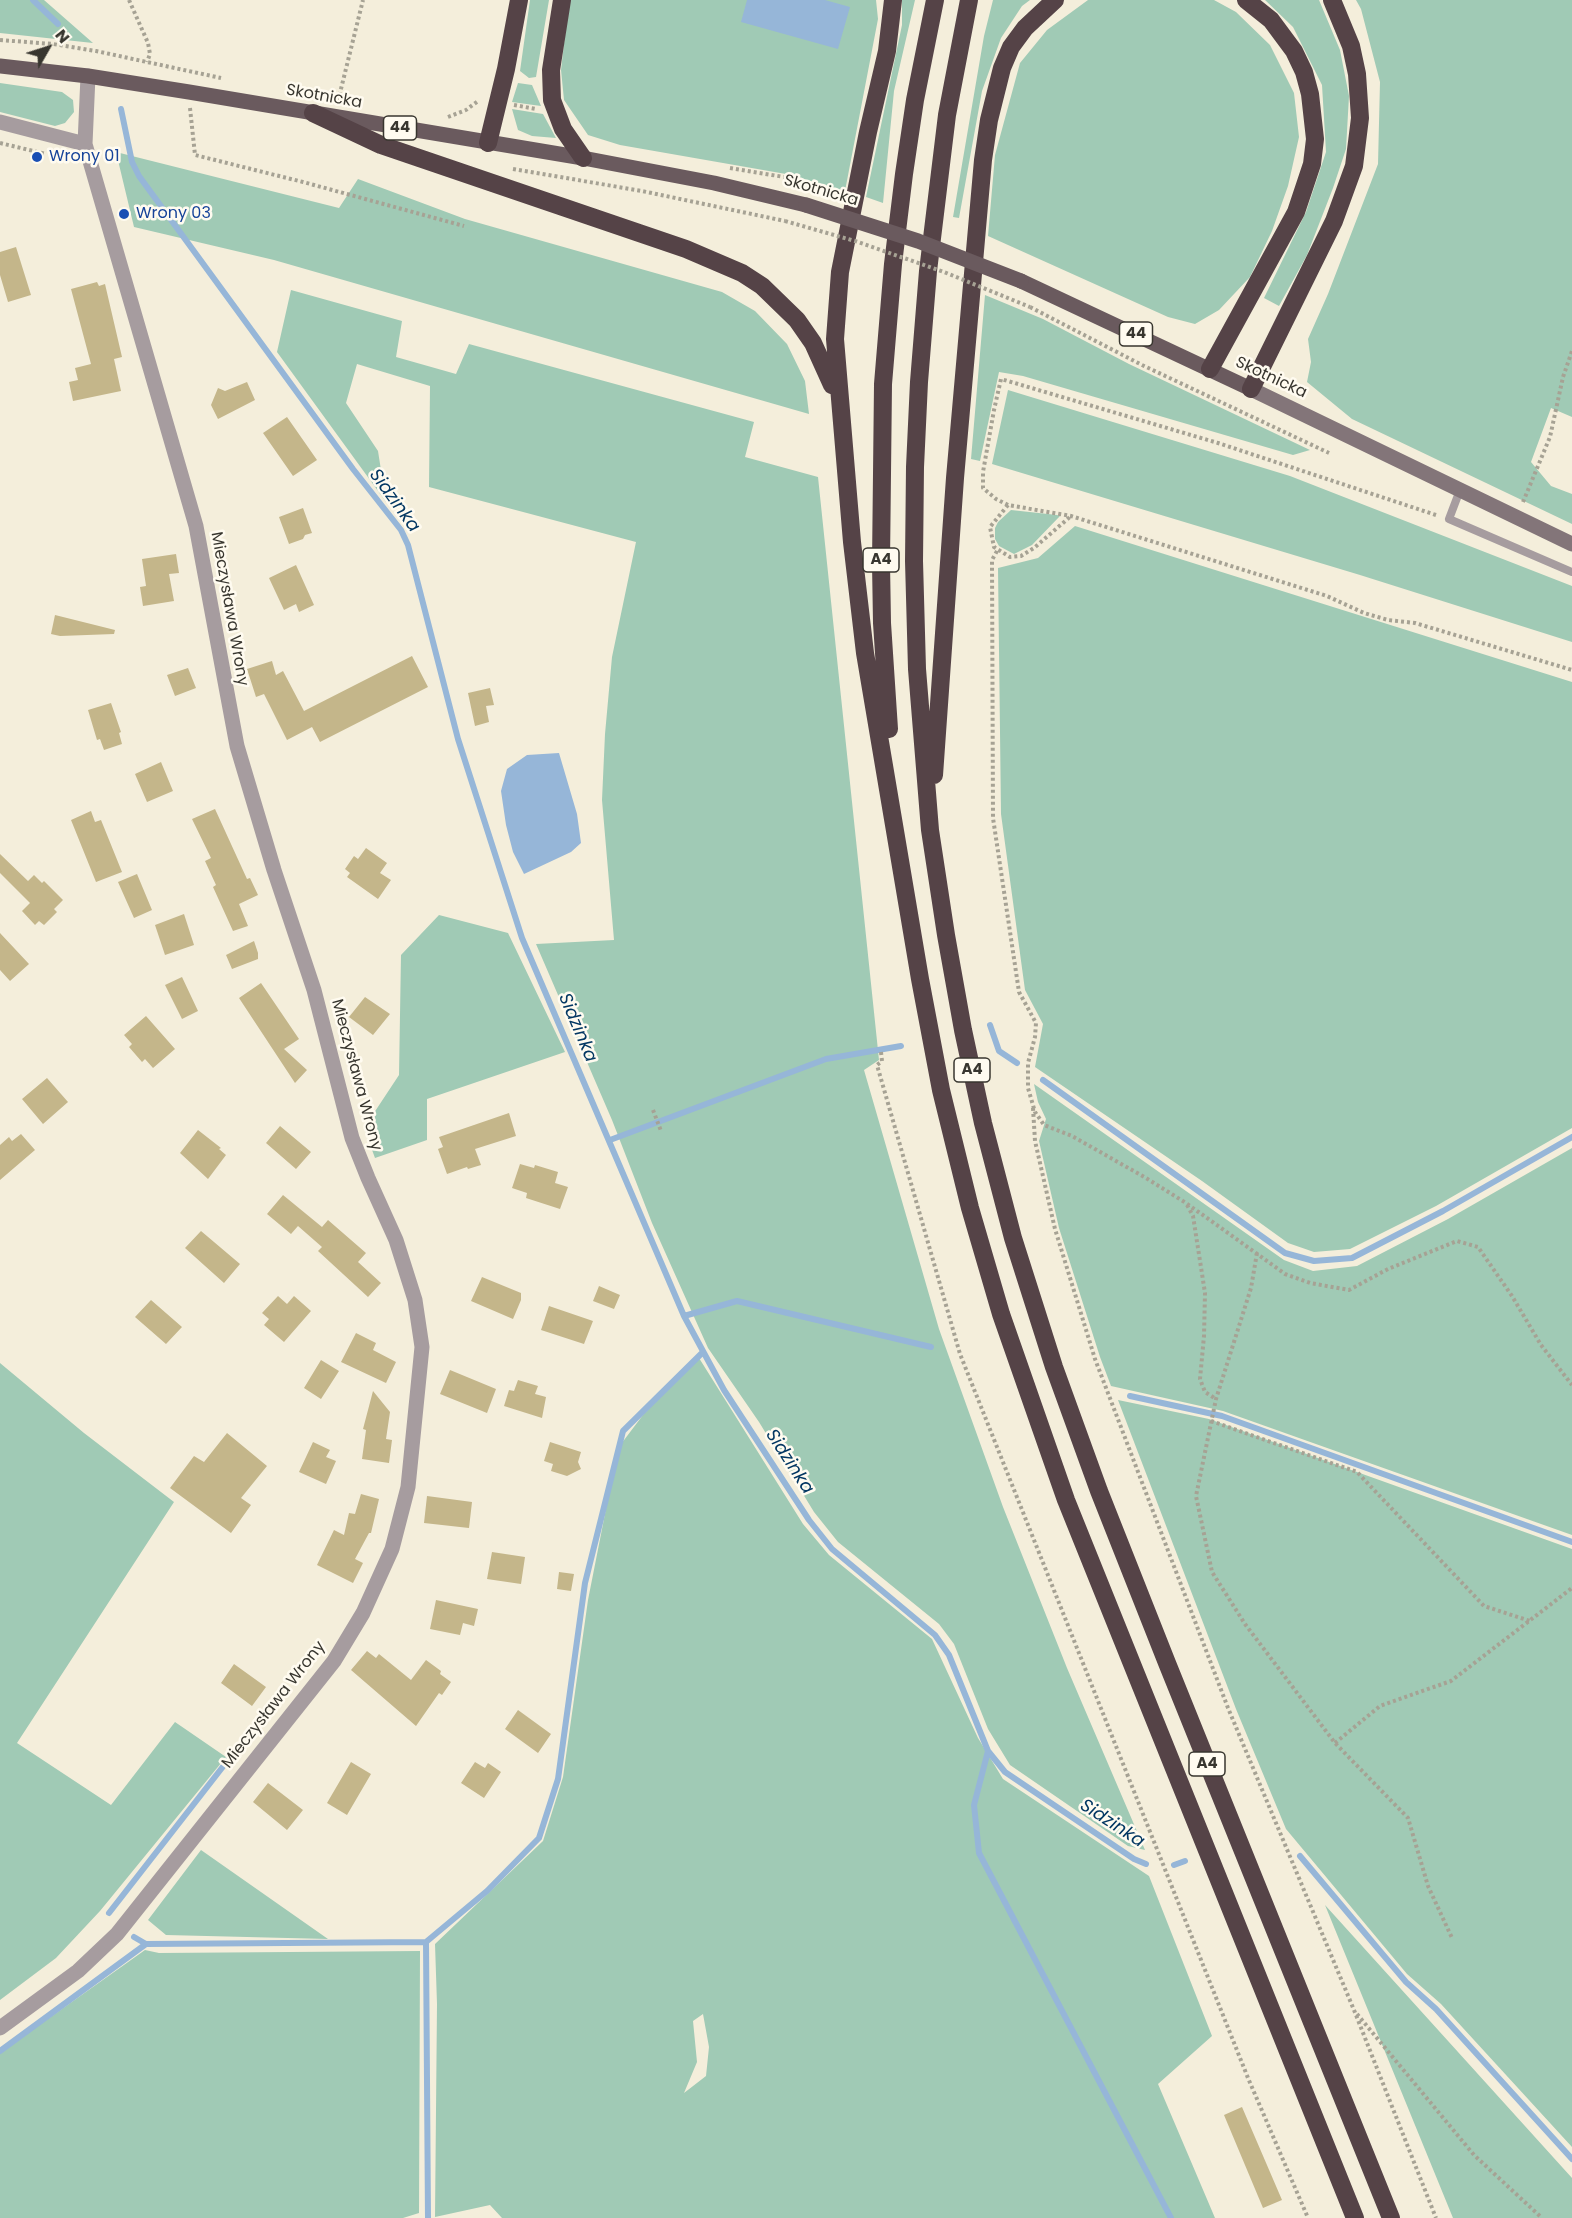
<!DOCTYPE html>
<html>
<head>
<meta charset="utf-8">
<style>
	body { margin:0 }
	#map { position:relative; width:1572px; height:2218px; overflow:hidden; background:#f4eedb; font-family:Poppins,sans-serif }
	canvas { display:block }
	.north { position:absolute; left:18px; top:18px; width:60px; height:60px; -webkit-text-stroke:4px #fffbf0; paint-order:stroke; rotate:51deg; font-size:16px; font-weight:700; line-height:24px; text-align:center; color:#38362f }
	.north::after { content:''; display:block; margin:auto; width:21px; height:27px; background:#38362f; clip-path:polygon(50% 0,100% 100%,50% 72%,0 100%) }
</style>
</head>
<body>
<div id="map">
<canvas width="1572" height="2218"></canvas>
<div class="north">N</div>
</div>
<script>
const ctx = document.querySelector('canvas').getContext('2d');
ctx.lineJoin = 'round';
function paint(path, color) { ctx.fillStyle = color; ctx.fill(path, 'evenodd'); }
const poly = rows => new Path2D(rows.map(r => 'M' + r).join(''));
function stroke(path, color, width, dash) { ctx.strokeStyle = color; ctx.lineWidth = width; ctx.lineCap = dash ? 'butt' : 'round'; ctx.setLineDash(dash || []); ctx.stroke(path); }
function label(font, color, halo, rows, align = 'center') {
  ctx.font = font + ' Poppins,sans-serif'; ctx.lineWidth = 5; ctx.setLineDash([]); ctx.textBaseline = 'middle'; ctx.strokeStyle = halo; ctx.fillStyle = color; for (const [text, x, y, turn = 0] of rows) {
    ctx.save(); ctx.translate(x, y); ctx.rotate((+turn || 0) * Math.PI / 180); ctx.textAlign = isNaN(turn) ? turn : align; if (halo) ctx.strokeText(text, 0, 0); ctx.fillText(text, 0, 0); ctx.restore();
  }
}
const green = poly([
	[0,0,44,0,93,43,0,33],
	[530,0,549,0,536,77,529,78,520,71],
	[569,0,876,0,878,19,845,191,786,174,620,145,588,135,564,100,561,70],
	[902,0,915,0,894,91,883,203,866,197,902,25],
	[993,0,1030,0,1022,6,1001,38,982,91,959,218,953,217,984,36],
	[1088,0,1214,0,1236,12,1270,45,1294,93,1299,137,1288,186,1272,231,1250,277,1219,310,1195,324,1168,317,988,236,995,155,1020,63,1047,30],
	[1265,0,1319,0,1340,50,1349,96,1346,149,1333,188,1307,255,1279,306,1264,298,1306,212,1326,152,1322,85,1293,27],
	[1356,0,1572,0,1572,417,1551,408,1531,462,1551,486,1572,494,1572,524,1352,419,1307,382,1311,362,1308,339,1328,294,1378,164,1380,82,1361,9],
	[0,83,62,92,73,100,74,112,65,123,55,126,0,112],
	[518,83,532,85,541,106,512,102],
	[512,109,543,114,556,138,532,136,518,130],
	[116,152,339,208,358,179,465,219,722,292,755,311,787,344,805,381,809,414,274,260,134,227],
	[291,290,402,321,396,357,456,374,469,344,754,422,745,457,818,477,879,1060,864,1070,939,1329,1003,1507,1067,1668,1145,1850,1128,1846,1010,1765,988,1729,954,1644,939,1624,838,1542,814,1512,759,1422,708,1348,652,1223,612,1120,536,944,614,940,602,800,605,734,612,657,636,542,429,487,430,386,357,364,346,403,378,451,386,502,277,352],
	[985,295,1043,319,1129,364,1310,450,1293,455,1023,376,999,372,980,461,971,459],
	[1008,390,1290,476,1572,586,1572,642,1360,575,992,464],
	[1011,510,1057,515,1060,516,1032,545,1014,554,999,546,995,539,995,528,998,522],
	[1075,526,1572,682,1572,1128,1436,1206,1350,1249,1314,1252,1288,1243,1202,1181,1035,1067,1043,1024,1025,990,1001,814,998,568,1038,558],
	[439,915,508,933,565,1052,427,1099,427,1140,375,1158,364,1128,399,1075,401,955],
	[1034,1084,1284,1260,1313,1271,1357,1266,1448,1219,1572,1148,1572,1535,1223,1411,1111,1386,1100,1357,1059,1228,1039,1141,1046,1119,1038,1102],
	[699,1358,803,1524,829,1555,932,1639,978,1738,1003,1779,1149,1876,1212,2036,1158,2084,1215,2218,502,2218,490,2205,435,2217,437,2004,435,1944,543,1841,563,1777,588,1600,618,1448,643,1415],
	[703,2014,709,2047,706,2076,684,2093,697,2062,693,2021],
	[0,1363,84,1433,174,1502,17,1743,111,1805,175,1722,226,1757,100,1911,56,1958,0,2000],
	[1118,1400,1209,1419,1572,1549,1572,2147,1441,2004,1407,1974,1286,1829,1236,1709],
	[201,1850,328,1939,166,1935,148,1920],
	[1325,1905,1572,2178,1572,2218,1453,2218],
	[145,1950,159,1953,420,1951,419,2213,403,2218,0,2218,0,2053]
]);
const water = poly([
	[747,0,825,0,850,7,838,49,741,22],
	[559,753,577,814,581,843,571,852,524,874,513,852,506,825,501,791,507,769,527,755]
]);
const stream = poly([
	[33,0,58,24],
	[121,109,132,162,139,176,353,469,401,530,408,545,458,739,522,938,684,1316,724,1390,809,1520,832,1549,935,1635,949,1655,988,1751,1005,1772,1134,1859,1146,1864],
	[990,1025,999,1051,1017,1063],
	[1043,1080,1285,1253,1314,1261,1352,1258,1443,1211,1572,1137],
	[610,1140,826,1059,901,1046],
	[684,1316,737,1301,931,1347],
	[1130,1396,1222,1416,1572,1542],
	[988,1751,974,1805,979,1853,1171,2218],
	[1300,1856,1406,1982,1436,2009,1572,2159],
	[1174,1865,1185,1861],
	[109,1913,232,1755],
	[134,1937,146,1944],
	[0,2051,146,1944,426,1942],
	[428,2218,426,1942,487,1891,539,1838,558,1779,585,1583,623,1431,703,1352]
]);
const building = poly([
	[16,247,31,295,8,302,0,275,0,252],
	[97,282,99,286,105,284,122,357,114,359,121,391,73,401,69,382,78,380,75,368,91,364,71,289],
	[247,382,255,400,218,419,211,405,218,388,225,391],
	[287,417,317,460,293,476,263,433],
	[303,508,312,533,305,535,303,539,289,544,279,517],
	[176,554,179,573,169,574,174,601,143,606,140,587,146,586,142,559],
	[296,565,314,605,299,612,296,604,284,610,269,578],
	[55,615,115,630,114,634,60,636,51,634],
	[412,656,428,687,320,742,312,727,287,740,264,694,256,697,247,669,272,661,276,675,283,671,304,711],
	[188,668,196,688,175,696,167,675],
	[490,688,494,705,486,706,489,722,475,726,468,693],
	[111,703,121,732,119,733,122,744,104,750,100,739,97,740,88,710],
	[161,762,173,791,147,802,135,774],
	[215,809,247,879,250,878,258,895,239,904,248,926,233,931,213,887,216,885,205,861,211,858,192,819],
	[91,811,95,822,101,820,122,872,96,882,71,820],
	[366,848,387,863,380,873,391,880,378,899,347,877,350,873,345,869,354,856,358,859],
	[0,854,28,881,34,875,42,883,44,881,63,900,54,909,57,912,44,925,39,921,35,925,22,911,30,903,0,873],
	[137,874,152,910,134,918,118,882],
	[184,914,194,945,165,955,155,925],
	[0,933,29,964,10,981,0,970],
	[254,941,258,953,258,959,232,969,226,955],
	[182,977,198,1011,182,1019,165,985],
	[261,983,299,1039,284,1049,307,1070,295,1083,239,998],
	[365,997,390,1014,373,1035,349,1017],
	[146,1016,175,1049,153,1068,145,1059,142,1062,129,1047,132,1044,124,1035],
	[47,1078,68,1102,43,1124,22,1099],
	[509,1113,516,1136,475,1149,481,1165,468,1169,467,1167,447,1174,438,1149,443,1147,439,1137],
	[280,1126,311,1152,296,1169,266,1143],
	[198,1130,221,1148,219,1149,226,1155,208,1179,180,1153],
	[21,1134,35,1150,0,1180,0,1145,9,1137,12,1141],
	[520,1164,534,1168,535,1165,558,1172,555,1183,568,1187,560,1209,526,1198,527,1193,512,1188],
	[283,1195,322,1227,328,1220,366,1253,358,1262,381,1283,368,1297,318,1251,322,1247,298,1226,291,1234,267,1214],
	[201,1231,240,1264,224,1283,185,1248],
	[482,1277,521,1293,521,1300,513,1319,471,1301],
	[599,1286,620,1295,614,1309,593,1301],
	[278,1296,287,1304,294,1296,311,1311,284,1342,264,1325,269,1319,262,1313],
	[151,1300,182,1327,166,1344,135,1317],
	[549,1306,593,1321,584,1344,541,1330],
	[356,1333,376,1343,373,1350,396,1362,386,1383,341,1362],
	[321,1360,339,1371,321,1399,304,1388],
	[450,1370,496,1389,487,1413,440,1394],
	[518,1380,538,1386,535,1394,546,1397,542,1418,504,1406,509,1390,514,1391],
	[373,1391,390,1412,386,1439,392,1440,389,1463,362,1459,366,1430,363,1429],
	[227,1433,267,1466,241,1498,251,1505,231,1533,170,1488,194,1456,204,1462],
	[313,1442,330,1450,326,1457,336,1461,326,1484,299,1472],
	[550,1442,581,1452,578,1462,581,1469,567,1476,551,1471,553,1464,544,1461],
	[361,1494,379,1499,371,1533,369,1533,355,1559,363,1563,353,1583,317,1565,334,1530,344,1535,349,1513,355,1514],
	[427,1496,472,1502,469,1528,424,1523],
	[492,1552,525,1557,521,1584,487,1579],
	[559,1572,574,1574,571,1591,557,1589],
	[436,1600,478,1609,474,1626,463,1623,460,1635,430,1629],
	[367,1651,376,1658,379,1654,411,1680,426,1660,441,1671,440,1674,451,1682,442,1695,439,1693,416,1726,351,1670],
	[234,1664,266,1687,252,1706,221,1683],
	[518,1710,551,1734,538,1753,505,1729],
	[351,1762,371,1774,347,1815,327,1803],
	[475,1762,485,1768,488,1763,501,1772,484,1798,461,1783],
	[268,1783,303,1810,287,1830,253,1802],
	[1242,2107,1282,2200,1263,2208,1224,2115]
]);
const path = poly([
	[129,0,148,43,150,54,147,62],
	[0,40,53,44,96,51,221,78],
	[338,101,363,0],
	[514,105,536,109],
	[190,108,195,155,303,182,464,226],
	[448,117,466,110,478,101],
	[0,143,46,154],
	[730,168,796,179],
	[513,169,642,191,785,221],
	[1030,307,1142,365,1329,453],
	[1523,502,1550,437,1563,377,1572,351],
	[1008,505,990,527,994,547,1010,557,1021,556,1034,548,1071,516],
	[1436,515,1218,443,1001,379,994,410,983,472,983,488,996,499,1008,505,1071,516,1327,596,1364,613,1388,620,1415,623,1572,670],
	[997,551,992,560,993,818,1019,992,1036,1023,1035,1037,1028,1063,1028,1088,1035,1112,1044,1125,1072,1136,1146,1178,1186,1203,1285,1274,1310,1283,1349,1290,1388,1269,1457,1241,1478,1247,1512,1296,1541,1345,1572,1385],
	[881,1052,882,1061,877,1065,960,1354,1248,2078,1308,2218],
	[1033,1108,1035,1141,1055,1229,1095,1359,1228,1708,1354,2010,1436,2218],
	[653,1110,661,1131],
	[1187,1205,1193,1216,1205,1293,1204,1336,1200,1379,1205,1392,1216,1399],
	[1257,1253,1251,1288,1216,1399,1196,1496,1212,1572,1245,1624,1335,1743,1408,1818,1428,1886,1452,1938],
	[1211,1421,1357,1472,1484,1606,1530,1621],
	[1335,1743,1380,1706,1451,1681,1572,1588],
	[1357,2014,1474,2155,1542,2218]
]);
const service = poly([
	[1460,490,1449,519,1572,572]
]);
const tertiary = poly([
	[0,122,85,144],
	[0,2028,78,1971,117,1934,334,1661,363,1613,392,1549,408,1487,422,1347,415,1300,396,1240,368,1178,352,1138,314,990,274,870,237,746,196,526,85,144,88,76]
]);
const secondary = poly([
	[1251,389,1572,544]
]);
const primary = poly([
	[0,66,88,76,189,92,583,158,714,183,806,205],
	[1021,281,1251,389]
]);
const motorway = poly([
	[562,0,551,70,552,100,563,129,583,158],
	[893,0,887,51,868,132,840,272,835,339,852,542,865,653,920,979,941,1090,970,1208,1001,1314,1066,1500,1355,2218],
	[969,0,947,115,928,271,919,382,915,467,914,561,917,669,930,830,946,935,963,1030,983,1123,1013,1238,1054,1367,1099,1491,1167,1663,1391,2218],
	[313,113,381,145,686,249,742,273,762,286,797,320,813,343,832,385],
	[488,143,506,69,519,0],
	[1210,369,1296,212,1312,164,1315,139,1310,94,1304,72,1294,51,1271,20,1246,0],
	[1251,389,1334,221,1354,166,1360,118,1357,74,1351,46,1332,0],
	[889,729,882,623,881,563,883,384,893,264,904,174,915,100,935,0],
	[934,775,955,478,983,160,989,120,1002,68,1011,47,1025,28,1055,0]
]);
const pathBridge = poly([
	[785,221,855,241,944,272,1030,307]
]);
const primaryBridge = poly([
	[806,205,918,241,1021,281]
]);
const markers = [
	[37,157,6,"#1a4fb4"],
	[124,214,6,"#1a4fb4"]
];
const shields = [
	[400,128,33],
	[1136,334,33],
	[881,560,36],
	[972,1070,36],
	[1207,1764,36]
];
const shieldNames = [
	["44",400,128],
	["44",1136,334],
	["A4",881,560],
	["A4",972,1070],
	["A4",1207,1764]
];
const streetNames = [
	["Skotnicka",324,97,10],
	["Skotnicka",821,191,16],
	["Skotnicka",1271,378,25],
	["Mieczysława Wrony",229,609,80],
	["Mieczysława Wrony",356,1075,75],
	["Mieczysława Wrony",274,1705,-52]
];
const transitNames = [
	["Wrony 01",49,157],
	["Wrony 03",136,214]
];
const waterNames = [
	["Sidzinka",394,501,54],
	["Sidzinka",577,1028,67],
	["Sidzinka",789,1462,57],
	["Sidzinka",1112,1824,33]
];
paint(green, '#a0cab5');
paint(water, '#96b6d8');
stroke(stream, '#96b6d8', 6);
paint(building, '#c4b68a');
stroke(path, '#a6a294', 4, [3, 3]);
stroke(service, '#a69c9f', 8);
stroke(tertiary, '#a69c9f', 15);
stroke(secondary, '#837579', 15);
stroke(primary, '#6a5a5e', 15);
stroke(motorway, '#554347', 18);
stroke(pathBridge, '#a6a294', 4, [3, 3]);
stroke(primaryBridge, '#6a5a5e', 15);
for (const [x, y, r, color] of markers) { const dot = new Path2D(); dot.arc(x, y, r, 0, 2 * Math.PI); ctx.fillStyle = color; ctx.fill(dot); stroke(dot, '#fffbf0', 2); }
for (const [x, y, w] of shields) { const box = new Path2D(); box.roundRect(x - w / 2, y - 12, w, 24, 4.5); ctx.fillStyle = '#fffbf0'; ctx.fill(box); stroke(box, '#38362f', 1.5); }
label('bold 15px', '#38362f', null, shieldNames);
label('16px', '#38362f', '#fffbf0', streetNames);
label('16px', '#164399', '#fffbf0', transitNames, 'left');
label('italic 18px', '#033762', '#fffbf0', waterNames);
</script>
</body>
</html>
